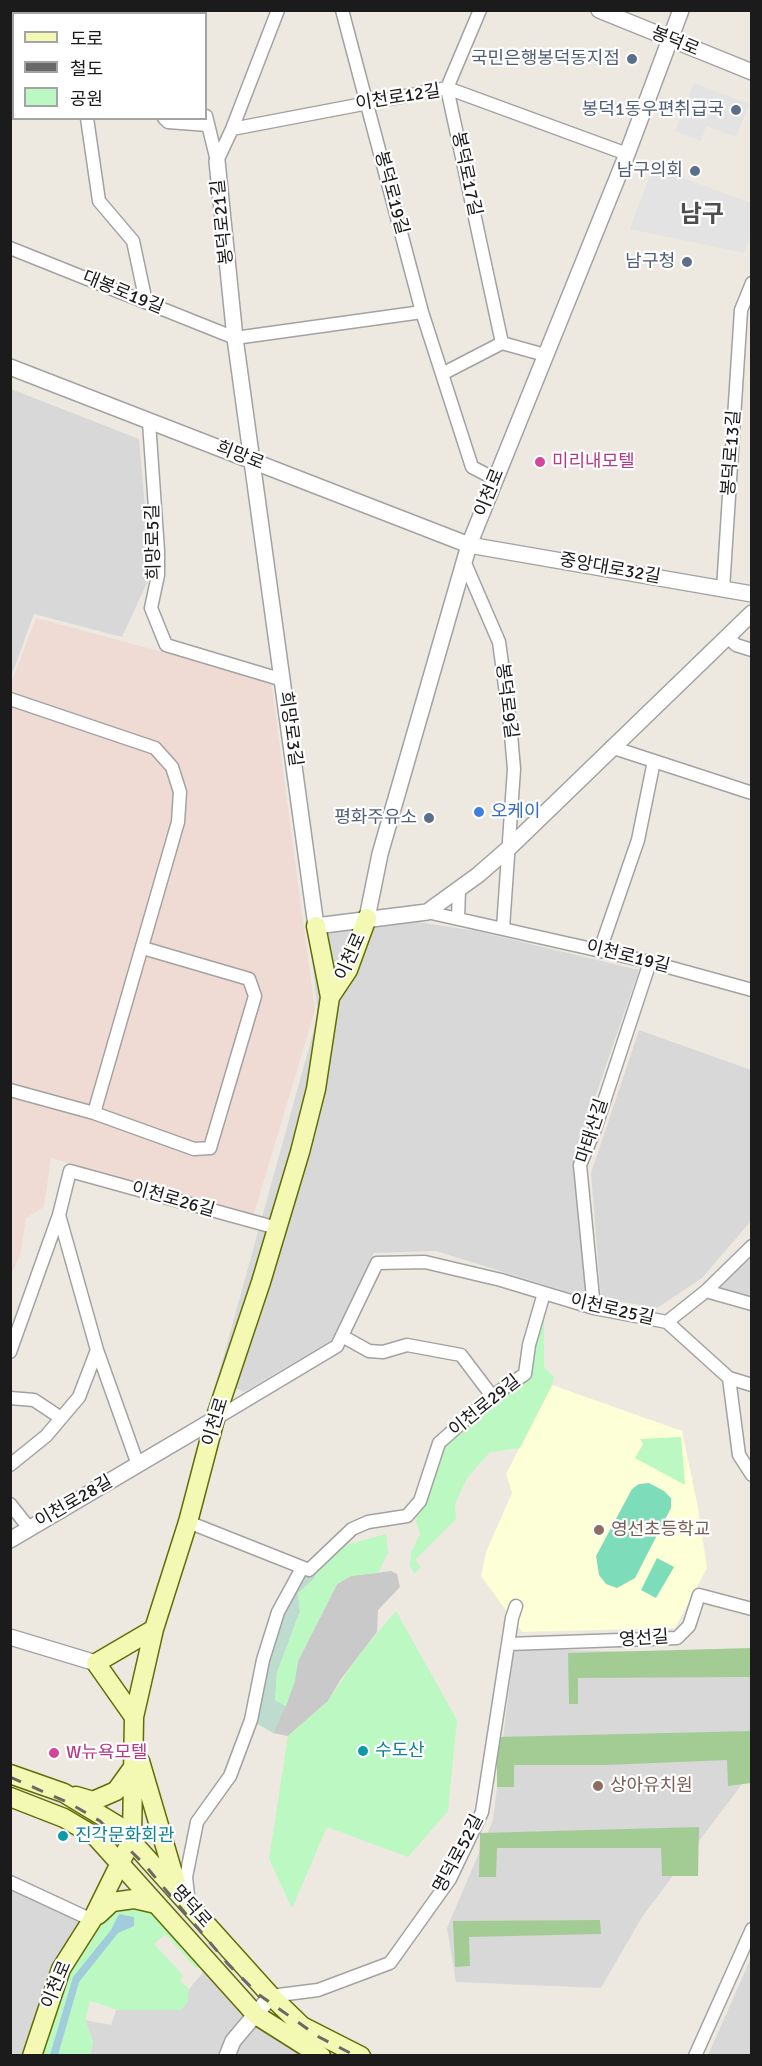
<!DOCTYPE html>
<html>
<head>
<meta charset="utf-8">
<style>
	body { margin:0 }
	#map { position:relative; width:762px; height:2066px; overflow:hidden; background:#ede9e0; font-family:Signika,"Noto Sans KR",sans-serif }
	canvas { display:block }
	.frame { position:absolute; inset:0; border:12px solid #1b1b1b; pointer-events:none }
	.legend { position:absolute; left:12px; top:12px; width:195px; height:108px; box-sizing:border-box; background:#fff; border:2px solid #a4a4a4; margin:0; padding:8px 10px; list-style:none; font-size:18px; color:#1b1b1b }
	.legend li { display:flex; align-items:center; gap:12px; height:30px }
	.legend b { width:30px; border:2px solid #a4a4a4 }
</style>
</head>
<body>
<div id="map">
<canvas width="762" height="2066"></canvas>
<div class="frame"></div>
<ul class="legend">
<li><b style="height:8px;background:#f3f8b2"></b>도로</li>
<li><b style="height:8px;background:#696969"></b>철도</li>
<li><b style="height:16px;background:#bbf8c2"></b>공원</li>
</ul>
</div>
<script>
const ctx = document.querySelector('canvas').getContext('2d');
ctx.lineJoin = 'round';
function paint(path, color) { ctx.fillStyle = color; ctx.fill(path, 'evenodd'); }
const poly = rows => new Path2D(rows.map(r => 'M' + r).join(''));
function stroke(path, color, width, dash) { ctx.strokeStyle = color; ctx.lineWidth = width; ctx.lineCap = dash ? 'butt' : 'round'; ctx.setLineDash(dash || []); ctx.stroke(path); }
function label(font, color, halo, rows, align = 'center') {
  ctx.font = font + ' Signika,"Noto Sans KR",sans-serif'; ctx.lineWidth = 4.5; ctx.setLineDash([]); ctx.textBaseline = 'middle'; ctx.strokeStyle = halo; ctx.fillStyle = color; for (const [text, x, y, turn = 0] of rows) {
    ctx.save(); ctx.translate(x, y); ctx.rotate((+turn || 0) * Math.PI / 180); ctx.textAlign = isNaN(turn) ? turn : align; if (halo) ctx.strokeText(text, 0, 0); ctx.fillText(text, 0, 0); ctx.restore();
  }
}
const residential = poly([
	[11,389,139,439,151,574,122,637,34,614,11,677],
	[412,921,476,931,639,970,574,1158,587,1298,436,1251,374,1253,332,1340,244,1392,217,1380,318,1015,309,931],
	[639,1030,751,1070,751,1221,702,1278,657,1308,601,1298,591,1173],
	[751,1243,751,1304,706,1291],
	[514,1649,653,1652,751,1649,751,1772,642,1917,601,1988,456,1982,447,1928,493,1820],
	[10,1885,88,1921,30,2055,11,2055],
	[751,1958,751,2055,708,2055],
	[210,1964,256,2015,321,2055,90,2055,93,2042,85,2020,111,2025,116,2010,182,2007,189,1989]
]);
const education = poly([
	[552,1385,682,1431,698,1508,707,1568,675,1628,522,1632,481,1576,486,1552,512,1493,506,1474]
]);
const religious = poly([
	[391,1571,397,1574,400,1587,378,1610,377,1632,341,1679,328,1701,288,1736,273,1733,288,1700,298,1661,337,1584,351,1576]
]);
const military = poly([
	[36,618,271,681,315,1010,253,1217,51,1158,44,1207,26,1218,20,1255,11,1275,10,686]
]);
const forest = poly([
	[751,1648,751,1677,578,1678,578,1704,569,1704,568,1653],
	[751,1731,751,1783,728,1786,727,1760,606,1765,514,1765,514,1787,497,1787,497,1737],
	[699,1827,698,1876,662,1876,661,1848,497,1848,496,1877,479,1877,480,1833],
	[600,1920,601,1934,469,1937,470,1966,455,1967,453,1921]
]);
const wetland = poly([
	[325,1552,314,1579,298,1593,300,1611,277,1673,275,1700,286,1706,273,1733,251,1720,263,1660,302,1568]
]);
const park = poly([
	[537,1315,544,1317,544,1367,554,1377,552,1385,520,1448,490,1452,467,1478,455,1504,456,1519,415,1560,421,1567,414,1574,410,1565,411,1553,420,1534,416,1521,439,1443,524,1374],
	[681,1437,685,1485,635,1458,643,1444,640,1439],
	[386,1534,388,1553,378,1573,351,1576,337,1584,298,1661,295,1681,286,1706,275,1700,277,1673,300,1611,298,1593,314,1579,328,1550],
	[396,1611,457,1720,448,1811,408,1857,327,1827,292,1908,269,1859,288,1736,328,1701,360,1654],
	[112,1902,156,1904,210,1964,196,1968,165,1934,154,1944,182,1974,181,1982,189,1989,188,2001,182,2010,118,2010,90,2001,85,2020,93,2042,90,2055,32,2056,61,1969]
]);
const pitch = poly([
	[649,1483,664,1491,671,1498,671,1508,635,1578,617,1588,606,1584,599,1575,596,1556,632,1489,639,1484],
	[657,1558,674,1567,656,1598,641,1590]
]);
const parking = poly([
	[694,83,749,104,736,137,706,126,701,141,675,131],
	[653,167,751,203,751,234,744,253,630,229]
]);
const water = poly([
	[119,1914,134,1917,134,1926,118,1933,79,1982,58,2055,50,2055,73,1977,111,1930]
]);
const minor = poly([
	[191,10,191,14],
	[342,10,422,312,472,467,495,479],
	[480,10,447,88,502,343],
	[10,75,14,75],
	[206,116,217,161],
	[87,118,99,201,133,241,146,302],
	[164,118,168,122,208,125],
	[232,129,447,88,627,154],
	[217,161,232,129,278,10],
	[10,248,235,338,422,312],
	[442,374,502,343,545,355],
	[149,422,158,551,158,575,151,608,166,645,283,680],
	[464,561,499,642,510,723,514,769,503,928],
	[723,589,741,310,752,283],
	[727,636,736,645,752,650],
	[10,699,155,748,172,767,180,792,178,822,94,1113],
	[611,747,752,793],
	[427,912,650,962,752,990],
	[458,919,459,889],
	[600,950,638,840,654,761],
	[10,1090,94,1113,194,1149,210,1148,255,996,249,979,143,948],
	[706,1291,752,1304],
	[594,1308,580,1165,595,1129,650,962],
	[667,1322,706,1291,752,1246],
	[342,1336,369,1351,383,1352,407,1345,461,1355,492,1396],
	[10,1352,59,1215],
	[729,1378,752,1385],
	[10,1398,34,1400,61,1418],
	[215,1419,337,1346,377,1263,425,1262,501,1280,594,1308,667,1322,729,1378,739,1455,752,1475],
	[10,1465,46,1436,79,1397,97,1350],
	[138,1465,97,1350,59,1215,70,1171,277,1228],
	[10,1504,29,1528],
	[188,1522,309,1570,352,1529,368,1522,407,1516,420,1501,439,1443,492,1396,525,1374,529,1345,544,1293],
	[508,1644,677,1638,689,1626,699,1595,752,1609],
	[10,1882,92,1920],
	[189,1905,186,1877,197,1822,230,1776,251,1720,263,1660,278,1612,302,1568],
	[271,1996,318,1990,390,1963,450,1879,482,1812,512,1618,516,1606],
	[695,2056,752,1929]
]);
const tertiary = poly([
	[599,10,752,72],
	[217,161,235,338,316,926,427,912,478,875,509,848,752,613],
	[10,367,469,545,752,594],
	[367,918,380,854,469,545,627,154,681,10],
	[10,1540,215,1419],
	[10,1637,96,1663],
	[227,2056,233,2041,271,1996]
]);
const secondary = poly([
	[316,926,330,997],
	[134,1717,96,1663,154,1629],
	[140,1761,178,1890],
	[10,1774,64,1793,117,1825,271,1996,302,2026,361,2056],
	[76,1796,93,1801,116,1791,134,1766],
	[10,1797,64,1818,96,1837,256,2015,321,2056],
	[98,1915,112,1902,134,1899,156,1904],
	[32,2056,61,1969,92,1920,132,1839,134,1717,154,1629,188,1522,215,1419,261,1282,300,1152,316,1089,330,997,348,970,367,918]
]);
const rail = poly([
	[10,1777,69,1803,100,1821,144,1864,228,1964,258,1994,319,2037,356,2056]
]);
const markers = [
	[632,59,6,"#5c6f8a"],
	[736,110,6,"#5c6f8a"],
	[695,171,6,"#5c6f8a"],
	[687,262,6,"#5c6f8a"],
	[540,462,6,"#d1479c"],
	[479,812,6,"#3f7fe0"],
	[429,818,6,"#5c6f8a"],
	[599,1530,6,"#8d6e63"],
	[363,1751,6,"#0f9aa8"],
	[54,1753,6,"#d1479c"],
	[598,1786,6,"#8d6e63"],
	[63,1836,6,"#0f9aa8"]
];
const streetNames = [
	["봉덕로",675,42,22],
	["이천로12길",398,98,-9],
	["봉덕로17길",466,174,78],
	["봉덕로19길",391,193,75],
	["봉덕로21길",223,222,-96],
	["대봉로19길",123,293,22],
	["봉덕로13길",732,453,-86],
	["희망로",240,456,21],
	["이천로",490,493,-68],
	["희망로5길",154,542,-91],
	["중앙대로32길",610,569,10],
	["봉덕로9길",506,701,83],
	["희망로3길",290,729,82],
	["이천로",351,957,-66],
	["이천로19길",628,957,14],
	["마태산길",593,1131,-72],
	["이천로26길",173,1200,16],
	["이천로25길",612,1310,13],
	["이천로29길",485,1406,-39],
	["이천로",216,1422,-73],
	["이천로28길",74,1502,-30],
	["영선길",644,1639,-4],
	["명덕로52길",459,1854,-62],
	["명덕로",191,1907,48],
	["이천로",57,1985,-67]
];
const serviceNames = [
	["국민은행봉덕동지점",620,59],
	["봉덕1동우편취급국",724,110],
	["남구의회",683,171],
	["남구청",675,262],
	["평화주유소",417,818]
];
const hotelNames = [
	["미리내모텔",552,462],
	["W뉴욕모텔",66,1753]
];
const shopNames = [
	["오케이",491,812]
];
const educationNames = [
	["영선초등학교",611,1530],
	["상아유치원",610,1786]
];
const cultureNames = [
	["수도산",375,1751],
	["진각문화회관",75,1836]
];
const districtNames = [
	["남구",702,216]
];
paint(residential, '#d9d8d8');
paint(education, '#fdffd7');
paint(religious, '#c9c9c9');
paint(military, '#efdbd3');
paint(forest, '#a3cc95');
paint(wetland, '#bddbce');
paint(park, '#bbf8c2');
paint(pitch, '#7ddcba');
paint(parking, '#e3e3e3');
paint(water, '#a0ccdb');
stroke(minor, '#a2a2a2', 15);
stroke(tertiary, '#a2a2a2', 18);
stroke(secondary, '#606e05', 21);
stroke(minor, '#fff', 12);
stroke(tertiary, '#fff', 15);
stroke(secondary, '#f3f8b2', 18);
stroke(rail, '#696969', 3, [12, 12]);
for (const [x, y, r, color] of markers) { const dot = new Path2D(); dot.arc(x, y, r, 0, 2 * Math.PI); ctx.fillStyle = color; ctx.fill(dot); stroke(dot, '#fff', 2); }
label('18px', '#1b1b1b', '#fff', streetNames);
label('18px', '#4e5e75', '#fff', serviceNames, 'right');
label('18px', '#b23c85', '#fff', hotelNames, 'left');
label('18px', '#366cbe', '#fff', shopNames, 'left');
label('18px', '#785e54', '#fff', educationNames, 'left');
label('18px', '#0d838f', '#fff', cultureNames, 'left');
label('bold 24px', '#4e4e4e', '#fff', districtNames);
</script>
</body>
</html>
